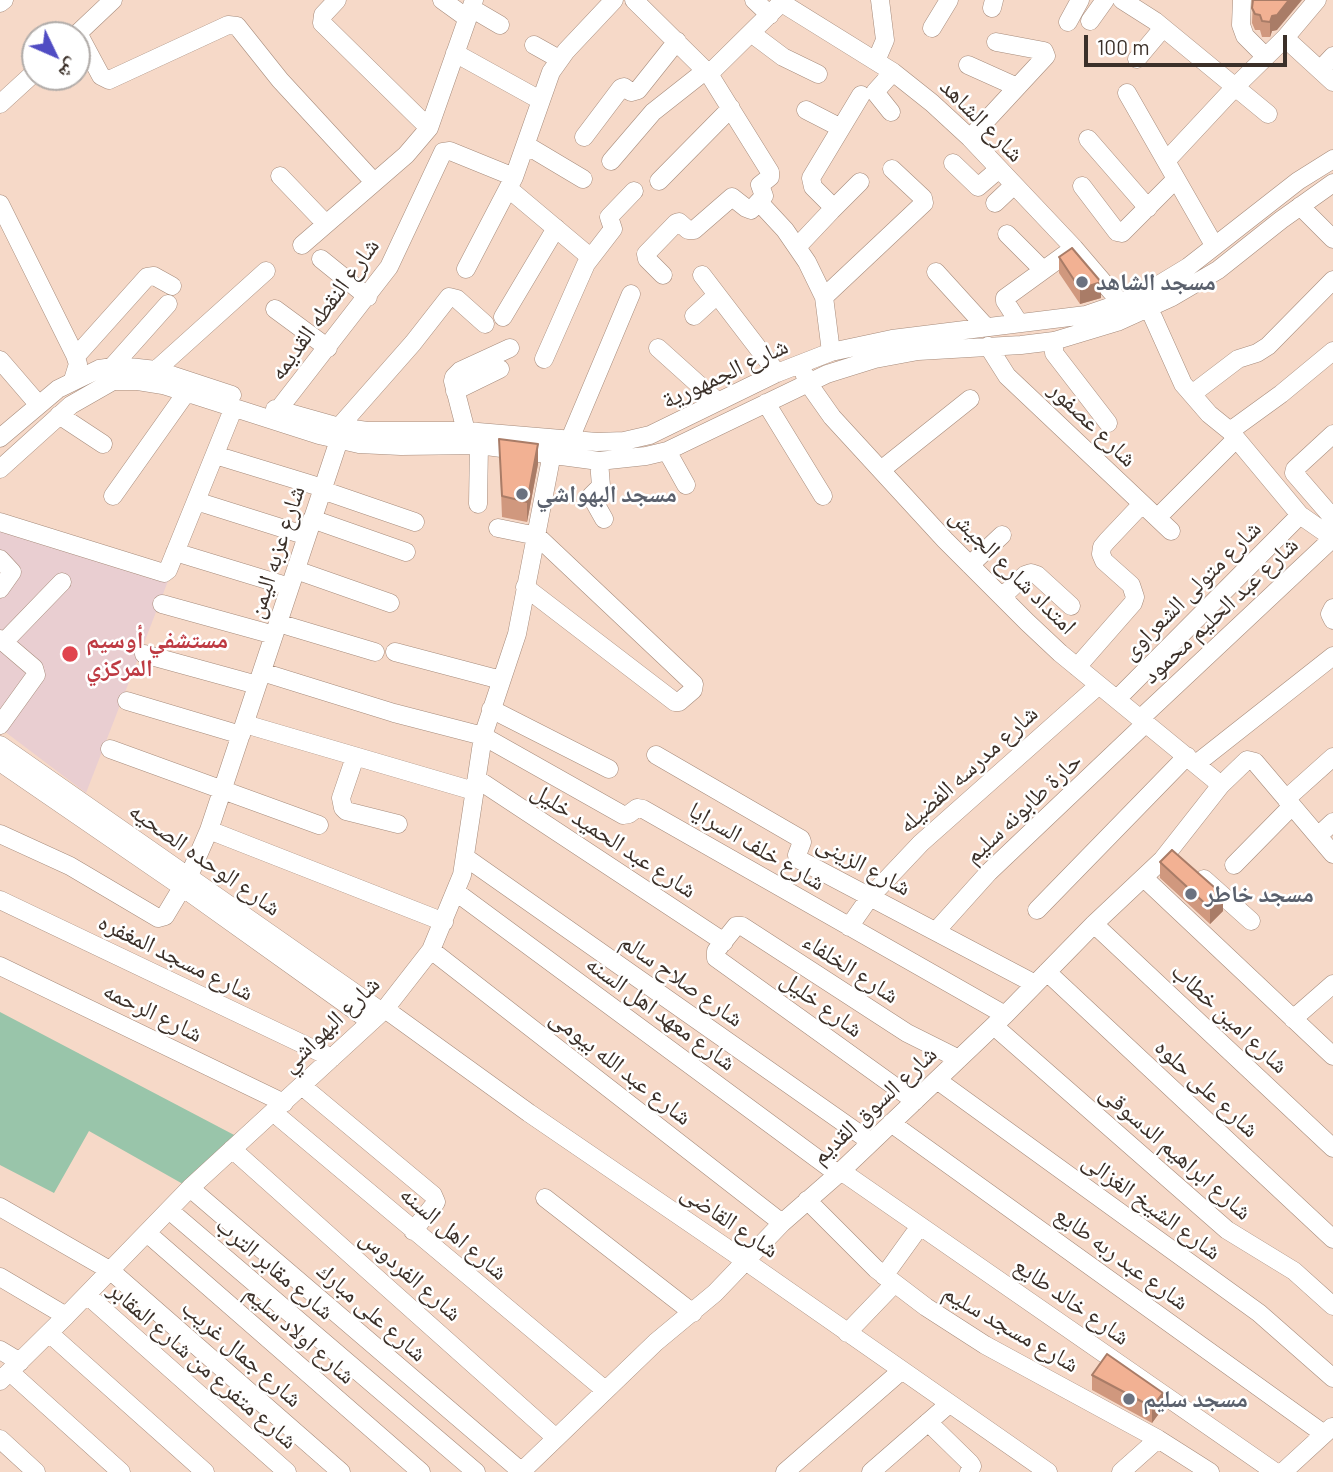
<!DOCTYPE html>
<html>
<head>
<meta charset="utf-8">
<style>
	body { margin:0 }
	#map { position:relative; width:1333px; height:1472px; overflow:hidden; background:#f6d9c8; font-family:Barlow,"Noto Naskh Arabic",sans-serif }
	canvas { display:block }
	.north { position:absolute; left:21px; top:21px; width:70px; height:70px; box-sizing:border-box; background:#fff; border:2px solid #b1aca9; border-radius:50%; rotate:134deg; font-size:19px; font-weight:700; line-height:28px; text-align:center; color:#3b3029 }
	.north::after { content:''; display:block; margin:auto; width:24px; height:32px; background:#504cc3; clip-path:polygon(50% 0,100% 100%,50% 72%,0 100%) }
	.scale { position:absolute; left:1084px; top:35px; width:203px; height:32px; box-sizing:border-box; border:4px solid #3b3029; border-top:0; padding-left:9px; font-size:21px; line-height:24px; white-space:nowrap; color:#3b3029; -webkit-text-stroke:5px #fff; paint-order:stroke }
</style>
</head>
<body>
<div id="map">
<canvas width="1333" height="1472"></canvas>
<div class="north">ش</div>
<div class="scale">100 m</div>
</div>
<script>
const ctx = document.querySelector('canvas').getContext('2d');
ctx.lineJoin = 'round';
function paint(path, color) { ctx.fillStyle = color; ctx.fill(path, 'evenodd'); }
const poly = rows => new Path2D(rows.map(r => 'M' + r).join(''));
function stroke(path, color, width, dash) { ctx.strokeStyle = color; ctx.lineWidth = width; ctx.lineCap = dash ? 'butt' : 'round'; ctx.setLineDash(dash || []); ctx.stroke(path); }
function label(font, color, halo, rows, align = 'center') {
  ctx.font = font + ' Barlow,"Noto Naskh Arabic",sans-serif'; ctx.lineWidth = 5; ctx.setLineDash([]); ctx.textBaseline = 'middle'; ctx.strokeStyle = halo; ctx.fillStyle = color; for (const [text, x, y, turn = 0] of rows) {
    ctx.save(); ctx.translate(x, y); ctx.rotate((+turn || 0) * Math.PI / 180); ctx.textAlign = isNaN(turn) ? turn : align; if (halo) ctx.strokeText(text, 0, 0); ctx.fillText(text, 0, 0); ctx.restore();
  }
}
const medical = poly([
	[0,529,168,581,86,793,0,728]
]);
const green = poly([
	[0,1012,238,1137,190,1188,89,1131,54,1193,0,1165]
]);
const minor = poly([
	[337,0,323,15,322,23,429,128],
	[442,0,467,18],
	[634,0,709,74,770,172,770,177,760,185,764,196,751,210,746,208,732,197,694,230,688,230,679,222,676,223,646,254,647,259,663,275],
	[754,0,770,15],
	[1122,0,1155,21,1268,114],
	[1242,0,1241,25,1245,36,1266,57],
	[0,3,4,0],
	[782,3,893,72,932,103,970,138,1074,248,1121,303],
	[471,8,500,25],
	[992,8,994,0],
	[1090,21,1105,0],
	[1068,22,1080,0],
	[932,28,949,0],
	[78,33,101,76,109,80,228,25,237,26,280,80,374,182],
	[751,33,783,57,818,74],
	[76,35,113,0],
	[1285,38,1333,82],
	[534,45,559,59],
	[455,53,540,100],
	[1137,59,1163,28],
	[876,61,885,40,880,0],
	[968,65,1017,87],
	[1320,70,1333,56],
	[709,74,784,0],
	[1127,93,1214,245],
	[0,104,35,72],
	[806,110,841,128],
	[891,112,875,92,893,72],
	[584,137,621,88,624,87,631,92,638,90,677,41],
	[970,138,1046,56,1044,51,996,42],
	[1088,139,1148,208],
	[526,145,583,179],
	[611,161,653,112,705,71],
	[1166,161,1236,86,1285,38,1317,0],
	[953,163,978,187,999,169],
	[280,176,326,224],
	[659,181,731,108],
	[1082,186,1117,232,1122,233,1176,179],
	[509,189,590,257],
	[759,202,785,230,807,262,824,297,831,352],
	[995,203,1013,186],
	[0,204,75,355,78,364,73,380],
	[1300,206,1333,239],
	[831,211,860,182],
	[1007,234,1043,270],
	[302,245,406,155,429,128,474,0],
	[797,247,831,211,832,206,813,187,811,178,861,95],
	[321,259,368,297],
	[466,269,514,177,551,72,566,51,614,0],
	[936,272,986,327],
	[702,275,777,373],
	[824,297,924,203,923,198,892,169],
	[1144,297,1183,384,1209,414,1230,431,1300,515,1333,538],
	[275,309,328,348],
	[694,316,717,295],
	[503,317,556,228],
	[1019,323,1005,301,1005,298,1074,248],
	[1054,341,1054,353,1108,423],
	[988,346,1007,376,1171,531],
	[658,348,718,402],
	[78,354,147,277,154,276,172,286],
	[544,359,586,264,613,229,609,217,634,191],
	[0,360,38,404],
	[111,368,168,304],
	[156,370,266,271],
	[804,373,808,383,832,417,945,540,1027,622,1060,653,1221,785],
	[455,391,500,369],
	[1192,394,1238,359,1257,353,1268,346,1333,280],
	[766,403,823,496],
	[275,409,339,427,367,431,466,431,597,442,624,441,650,435,777,373,831,352,892,339,1086,315,1121,303,1155,287,1188,267,1298,181,1333,159],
	[278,410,389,267,443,152,450,151,514,177],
	[59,415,103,444],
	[339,427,413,343,449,297,457,299,485,324],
	[466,431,453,381,454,377,460,371,510,348],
	[1230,431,1281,394,1333,351],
	[1333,434,1295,469,1294,473,1333,518],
	[0,438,58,389,99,369,120,366,156,370,232,395],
	[570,439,631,294],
	[667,451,686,485],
	[215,455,323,488],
	[599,461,601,486,591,496,604,519],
	[0,469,71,405,113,381,138,381,163,385,319,435,359,444,401,446,479,445,599,461,646,456,667,451,827,374,875,359,918,351,1021,345,1054,341,1117,322,1172,297,1218,270,1281,220,1333,183],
	[881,470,970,399],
	[322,490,415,522],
	[113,496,186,393],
	[196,501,307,536],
	[478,504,479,445],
	[1157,518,1236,439],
	[312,519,406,552],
	[0,522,164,573,168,570,234,407],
	[498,528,537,536,694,684,693,690,679,702,675,702,525,587],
	[175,552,290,587],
	[0,559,12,572,0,589],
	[970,565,1002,535],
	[296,570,390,603],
	[1002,597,1025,575,1031,573,1037,575,1071,606],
	[162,604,274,635],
	[1333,608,1330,614,1333,620],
	[278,623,375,652],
	[0,639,34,668,36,675,0,725],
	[4,642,62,582],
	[395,652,501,680],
	[144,654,257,685],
	[1077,667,1133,603,1135,597,1131,585,1104,561,1101,554,1102,547,1107,541,1142,504],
	[262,672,394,713,483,736,623,815,629,814,637,808,643,809,1005,1015],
	[1117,699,1300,515],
	[127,701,241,735],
	[491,709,609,769],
	[1141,718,1333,538],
	[245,724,474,791],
	[0,745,382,1012],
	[110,749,319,825],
	[656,755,801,839,802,842,797,855,798,859,1035,984],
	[355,757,341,798,343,808,346,811,398,824],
	[0,762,182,887,371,1022],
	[1196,764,1333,656],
	[477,779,724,942],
	[1286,799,1333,757],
	[209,830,444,922],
	[0,834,70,866,158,918,165,916,189,876,209,830,339,440],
	[1318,836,1333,822],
	[465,857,871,1142],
	[1234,865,1292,806],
	[1144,878,1333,1056],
	[1204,879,1251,921],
	[456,892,838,1174],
	[0,900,332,1058],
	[1037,910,1187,756],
	[1094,924,1333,1148],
	[849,927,870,897,921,843,1099,685],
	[936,931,989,872,1146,723],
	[431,950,782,1223],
	[0,966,284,1103],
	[1047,972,1333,1239],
	[385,1009,529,1113,747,1262,1048,1472],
	[1293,1019,1333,984],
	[994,1026,1227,1230,1294,1271,1333,1306],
	[937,1080,1259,1313,1333,1378],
	[302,1086,433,1195,436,1202,434,1205,413,1231],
	[915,1101,716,958,716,951,736,926,742,926,907,1033,959,1059],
	[273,1112,605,1390],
	[891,1123,1324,1434],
	[232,1149,556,1438],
	[841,1171,1275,1472],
	[190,1188,522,1472],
	[545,1198,693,1313],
	[807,1200,876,1269,926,1307,985,1345,1158,1439,1210,1472],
	[0,1207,111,1271,341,1472],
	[169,1210,476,1472],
	[147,1233,421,1472],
	[884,1276,920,1226],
	[0,1277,66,1316],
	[87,1295,287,1472],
	[49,1333,205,1472],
	[847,1333,894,1284],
	[0,1350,20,1362],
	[10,1372,121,1472],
	[0,1381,66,1316,190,1188,385,1009,431,950,462,875,483,736,517,634,554,443],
	[928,1422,970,1463,972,1466,969,1472],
	[0,1439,36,1472],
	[521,1472,656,1342,715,1293,782,1223,838,1174,1005,1015,1094,924,1162,860,1221,785,1247,760,1255,762,1333,854],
	[785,1472,901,1371],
	[871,1472,949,1404],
	[1121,1472,1158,1439],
	[1283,1472,1332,1427]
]);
const wall = poly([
	[1253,0,1277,30,1272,31,1270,37,1262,37,1260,30,1255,30,1252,23],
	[1059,257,1101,298,1080,304,1059,273],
	[499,439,538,464,527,522,502,517],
	[1160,862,1223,911,1210,924,1160,878],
	[1092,1375,1163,1408,1152,1423,1092,1390]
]);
const shadedWall = poly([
	[1289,0,1302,0,1277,30,1272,31,1270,37,1270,22,1272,16],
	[1101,282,1101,298,1080,304,1080,289],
	[538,444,538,464,527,522,527,502],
	[1223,895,1223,911,1210,924,1210,908],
	[1163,1393,1163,1408,1152,1423,1152,1407]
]);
const building = poly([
	[1253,0,1289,0,1277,15,1272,16,1270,22,1262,21,1260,15,1255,14,1252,8,1253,0],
	[1072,248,1101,282,1080,289,1059,257,1072,248],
	[499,439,538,444,527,502,502,496,499,439],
	[1172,850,1223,895,1210,908,1160,862,1172,850],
	[1107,1354,1163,1393,1152,1407,1092,1375,1107,1354]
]);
const markers = [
	[1082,282,7,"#6b7280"],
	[522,494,7,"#6b7280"],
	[70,654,9,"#e0444e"],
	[1191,894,7,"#6b7280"],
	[1129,1399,7,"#6b7280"]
];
const streetNames = [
	["شارع الشاهد",982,120,45],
	["شارع النقطه القديمه",324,309,-54],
	["شارع الجمهورية",725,373,-25],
	["شارع عصفور",1093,424,44],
	["شارع عزبه اليمن",276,552,-72],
	["امتداد شارع الجيش",1013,571,45],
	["شارع متولى الشعراوى",1191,590,-45],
	["شارع عبد الحليم محمود",1220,610,-43],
	["شارع مدرسه الفضيله",968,769,-42],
	["حارة طابونه سليم",1023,808,-43],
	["شارع عبد الحميد خليل",614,840,33],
	["شارع خلف السرايا",757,846,30],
	["شارع الوحده الصحيه",205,859,35],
	["شارع الزينى",864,865,28],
	["شارع مسجد المغفره",176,957,26],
	["شارع الخلفاء",851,968,33],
	["شارع صلاح سالم",682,980,35],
	["شارع خليل",822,1004,36],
	["شارع الرحمه",153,1012,26],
	["شارع معهد اهل السنه",661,1013,36],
	["شارع امين خطاب",1230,1018,43],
	["شارع البهواشي",330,1024,-44],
	["شارع عبد الله بيومى",621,1067,38],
	["شارع على حلوه",1207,1088,43],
	["شارع السوق القديم",874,1105,-43],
	["شارع ابراهيم الدسوقى",1176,1152,41],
	["شارع الشيخ الغزالى",1152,1206,36],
	["شارع القاضى",730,1221,34],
	["شارع اهل السنه",454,1233,40],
	["شارع عبد ربه طايع",1122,1258,36],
	["شارع مقابر الترب",275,1268,40],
	["شارع الفردوس",411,1275,41],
	["شارع خالد طايع",1072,1301,35],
	["شارع على مبارك",372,1312,41],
	["شارع مسجد سليم",1011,1328,30],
	["شارع اولاد سليم",300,1334,41],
	["شارع جمال غريب",242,1353,41],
	["شارع متفرع من شارع المقابر",203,1365,41]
];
const worshipNames = [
	["مسجد الشاهد",1096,282],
	["مسجد البهواشي",536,494],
	["مسجد خاطر",1205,894],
	["مسجد سليم",1143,1399]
];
const healthNames = [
	["مستشفي أوسيم",86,640],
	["المركزي",86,668]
];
paint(medical, '#e9ced1');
paint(green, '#99c5aa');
stroke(minor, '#a68b7b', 19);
stroke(minor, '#fff', 18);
paint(wall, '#d0987e');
paint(shadedWall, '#a97c67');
paint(building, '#f2b193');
stroke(building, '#a97c67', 2);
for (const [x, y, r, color] of markers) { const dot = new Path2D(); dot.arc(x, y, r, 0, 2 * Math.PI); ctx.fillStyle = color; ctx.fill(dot); stroke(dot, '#fff', 2.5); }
label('24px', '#3b3029', '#fff', streetNames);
label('bold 24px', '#5b616d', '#fff', worshipNames, 'left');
label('bold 24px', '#be3a42', '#fff', healthNames, 'left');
</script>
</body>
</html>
